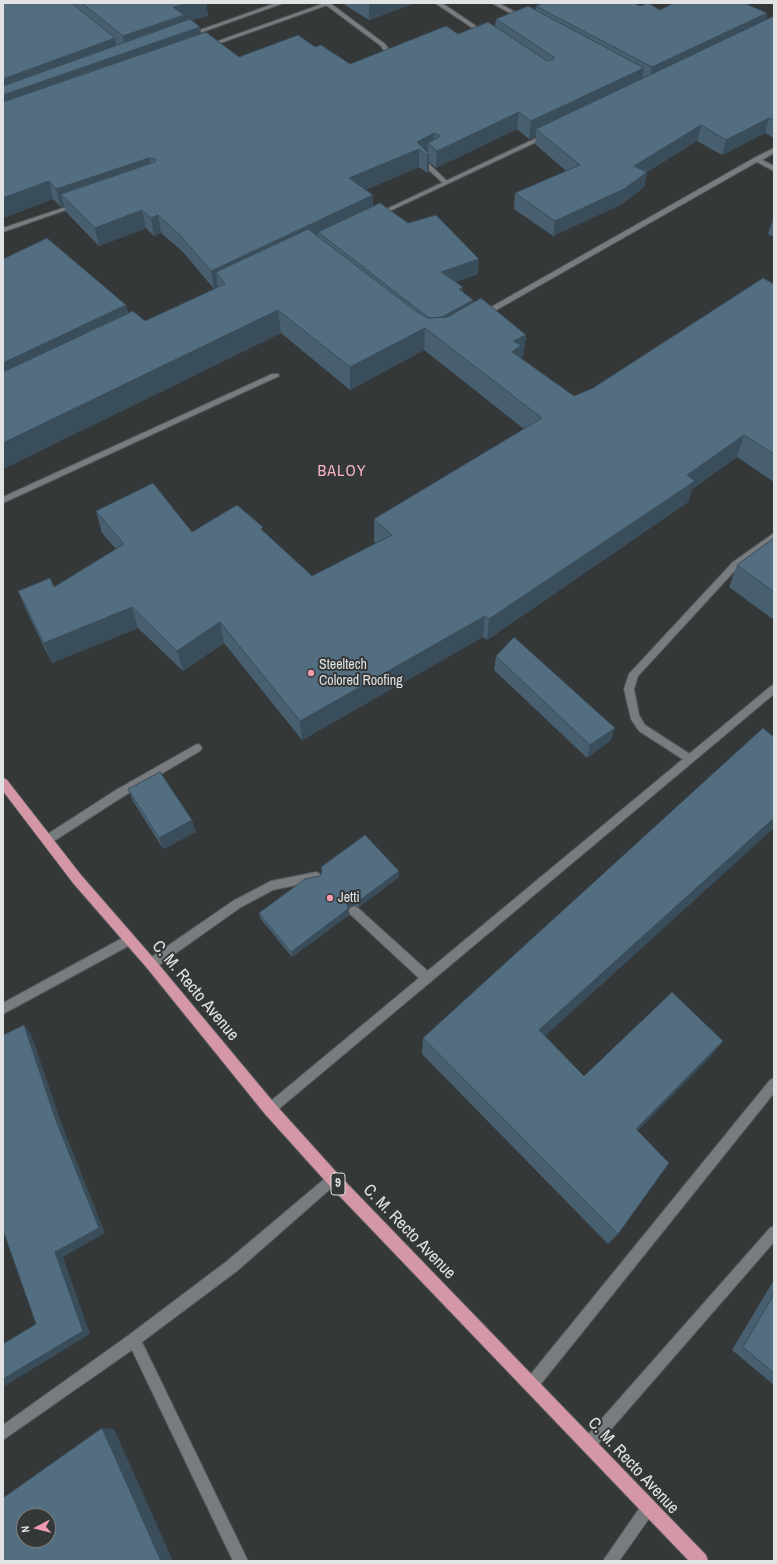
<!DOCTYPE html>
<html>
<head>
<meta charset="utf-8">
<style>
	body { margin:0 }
	#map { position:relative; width:777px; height:1564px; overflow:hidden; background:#353839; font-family:"Archivo Narrow",sans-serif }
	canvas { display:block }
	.frame { position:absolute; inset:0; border:4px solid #e1e2e3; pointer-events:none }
	.north { position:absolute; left:16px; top:1508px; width:40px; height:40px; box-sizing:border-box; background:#353839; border:1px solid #7a7c7d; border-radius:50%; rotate:263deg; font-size:11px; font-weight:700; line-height:16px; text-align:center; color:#e1e2e3 }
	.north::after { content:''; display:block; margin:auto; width:14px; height:18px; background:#f29aaf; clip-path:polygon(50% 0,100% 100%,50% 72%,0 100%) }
</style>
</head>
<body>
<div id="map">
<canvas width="777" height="1564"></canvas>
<div class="frame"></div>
<div class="north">N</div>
</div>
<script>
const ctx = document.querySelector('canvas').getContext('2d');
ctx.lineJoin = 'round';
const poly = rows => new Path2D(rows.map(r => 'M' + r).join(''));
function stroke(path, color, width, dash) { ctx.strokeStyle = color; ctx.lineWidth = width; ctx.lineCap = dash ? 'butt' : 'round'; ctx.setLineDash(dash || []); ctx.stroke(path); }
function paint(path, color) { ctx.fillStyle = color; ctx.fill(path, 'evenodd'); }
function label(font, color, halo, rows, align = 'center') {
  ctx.font = font + ' "Archivo Narrow",sans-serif'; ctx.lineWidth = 4; ctx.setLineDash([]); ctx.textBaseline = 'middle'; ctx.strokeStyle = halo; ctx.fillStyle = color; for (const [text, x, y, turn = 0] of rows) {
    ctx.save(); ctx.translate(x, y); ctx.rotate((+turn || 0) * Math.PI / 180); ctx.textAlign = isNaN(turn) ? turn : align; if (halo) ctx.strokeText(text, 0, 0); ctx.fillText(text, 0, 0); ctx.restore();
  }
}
const service = poly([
	[276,3,284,3,191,36,186,35,276,3],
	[326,3,330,3,385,44,390,51,389,52,380,60,376,60,376,58,384,51,381,46,326,5,326,3],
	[435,3,442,3,488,34,483,35,435,3],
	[419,159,425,159,426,161,448,182,448,184,444,184,419,161,419,159],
	[75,204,80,205,3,232,3,228,75,204],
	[272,374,278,374,279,376,3,503,3,497,272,374],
	[774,533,774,540,739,566,638,676,634,689,639,715,645,725,693,756,695,759,693,762,687,762,639,731,631,719,624,689,629,674,733,562,774,533],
	[197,744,200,745,202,748,200,751,124,796,51,843,47,845,43,843,42,840,43,837,116,790,197,744],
	[316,872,320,874,321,877,320,880,273,890,241,907,155,968,151,969,147,968,145,964,147,960,233,901,271,881,316,872],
	[354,906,358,908,431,974,433,978,431,982,427,983,423,982,350,914,349,911,350,908,354,906],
	[774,1078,774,1093,536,1390,531,1392,526,1390,524,1385,526,1380,770,1080,774,1078],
	[333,1173,337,1175,339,1179,337,1183,237,1271,142,1342,248,1561,233,1561,132,1350,3,1440,3,1425,129,1335,227,1261,329,1175,333,1173],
	[774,1226,774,1242,593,1450,588,1452,583,1450,581,1445,583,1440,770,1228,774,1226],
	[648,1501,653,1503,655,1508,653,1513,619,1561,603,1561,643,1503,648,1501]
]);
const minor = poly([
	[325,3,333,3,209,47,204,46,325,3],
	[492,3,499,3,526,18,521,19,492,3],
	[547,133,550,135,549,136,379,216,374,215,547,133],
	[774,148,774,153,762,160,774,166,774,171,757,162,484,317,478,317,477,315,754,158,774,148],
	[774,685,774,694,274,1113,270,1115,266,1113,264,1109,266,1105,771,686,774,685],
	[128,935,132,936,133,940,132,944,3,1014,3,1003,128,935]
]);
const trunk = poly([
	[3,778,7,780,81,875,155,960,275,1104,338,1174,706,1555,708,1561,689,1561,328,1184,265,1114,147,968,73,883,3,791,3,778]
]);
const wall = poly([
	[3,3,206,3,208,16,191,20,200,27,201,33,239,57,315,47,350,64,458,34,495,27,496,19,535,10,536,6,640,6,660,10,767,13,766,20,774,16,774,138,765,133,722,155,697,141,647,172,644,187,622,204,553,236,514,209,515,193,566,171,535,144,536,136,529,139,517,129,436,168,429,162,429,172,427,173,419,167,365,190,373,206,478,274,455,282,463,292,473,300,473,303,526,335,523,357,521,358,574,396,593,388,774,284,774,482,737,457,692,489,688,502,487,640,483,637,302,740,224,643,183,671,138,628,52,663,27,612,18,591,54,587,116,549,102,533,96,511,192,532,264,532,312,576,376,543,374,541,374,519,524,429,424,350,350,390,281,333,3,469,126,305,128,313,145,321,214,289,183,252,161,233,154,236,146,228,99,246,66,212,64,206,61,207,53,199,3,218],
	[342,3,415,3,369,20],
	[773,219,774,219,774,237,768,234],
	[774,538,774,620,729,587,737,565],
	[496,656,611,740,587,758,494,670],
	[128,789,196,832,163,849,133,801],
	[321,867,399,877,359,907,355,905,349,907,348,909,349,915,292,957,260,918,259,913,320,876,321,873],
	[545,1036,584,1076,723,1041,710,1057,637,1131,618,1234,608,1244,422,1054,423,1038],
	[774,1280,774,1385,732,1350]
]);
const shadedWall = poly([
	[189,3,206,3,208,16,185,22,200,27,202,44,3,114,3,79,115,38,118,55,126,53,123,36,173,7],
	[369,3,415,3,369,20],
	[767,13,764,27,649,81,652,67],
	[644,68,641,86,536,129,536,136,529,139,531,121],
	[519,112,517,129,436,168,437,151],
	[769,118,765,133,722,155,726,140],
	[701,125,697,141,631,182,634,166],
	[434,133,433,148,428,143,428,154,419,149,419,167,349,196,349,178],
	[429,154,429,172,427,173,427,155],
	[149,158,153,176,61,194,64,206,61,207,56,189],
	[647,172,644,187,622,204,553,236,555,221],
	[49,181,53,199,3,218,3,198],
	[373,195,373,213,318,232,318,239,216,272,218,287,214,289,211,271],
	[142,210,146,228,99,246,95,228],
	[158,215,161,233,154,236,151,218],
	[479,259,478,274,440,287,441,272],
	[463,287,462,302,459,289],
	[473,300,472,315,441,317],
	[126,305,132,328,3,389,3,363],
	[278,310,281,333,3,469,3,443],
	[425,328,424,350,350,390,350,367],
	[526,335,523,357,519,359,512,351,513,341],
	[744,435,737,457,692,489,688,502,487,640,489,619],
	[132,607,138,628,52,663,44,643],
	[485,616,483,637,302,740,300,721],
	[220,622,224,643,183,671,177,651],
	[615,728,611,740,587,758,590,745],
	[774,818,774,828,533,1047,539,1030],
	[192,820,196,832,163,849,159,838],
	[399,871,399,877,359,907,359,901],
	[354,899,355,905,349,907,348,909,349,915,292,957,291,952,347,905,349,901],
	[24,1025,31,1034,62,1125,105,1233,63,1257,90,1334,3,1387,3,1379,83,1331,55,1252,55,1118],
	[723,1041,710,1057,625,1143,636,1129],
	[102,1428,114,1429,173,1561,161,1561]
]);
const building = poly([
	[3,3,71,3,115,38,3,79,3,3],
	[82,3,189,3,173,7,184,15,123,36,82,3],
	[544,3,634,3,640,6,648,3,660,10,674,3,744,3,767,13,652,67,536,6,544,3],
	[528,6,644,68,531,121,519,112,437,151,428,143,441,136,434,133,417,142,429,154,427,155,419,149,349,178,373,195,211,271,180,235,158,215,151,218,142,210,95,228,61,194,155,162,155,159,149,158,56,189,49,181,3,198,3,102,206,32,239,57,298,35,315,47,321,45,350,64,446,26,458,34,488,22,547,61,553,60,554,57,496,19,528,6],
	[774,16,774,120,769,118,726,140,701,125,634,166,647,172,624,189,555,221,515,193,580,165,536,129,774,16],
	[190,19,200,27,3,95,3,86,190,19],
	[380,203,408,223,436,215,479,259,441,272,463,287,459,289,473,300,442,317,429,318,318,232,380,203],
	[308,229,417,312,428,318,448,317,481,298,526,335,513,341,521,345,512,352,574,396,593,388,763,278,774,284,774,454,744,435,687,475,695,481,489,619,485,616,300,721,220,622,177,651,132,607,44,643,18,591,50,578,54,587,124,544,96,511,153,483,192,532,237,505,263,527,261,529,312,576,392,535,374,519,542,418,425,328,350,367,278,310,3,443,3,372,133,311,145,321,225,284,216,272,308,229],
	[47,238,126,305,3,363,3,259,47,238],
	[774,538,774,592,737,565,774,538],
	[514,637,615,728,590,745,496,656,514,637],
	[763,728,774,737,774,818,539,1030,584,1076,672,992,723,1041,636,1129,669,1163,618,1234,423,1038,763,728],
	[160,772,192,820,159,838,128,789,160,772],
	[365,835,399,871,359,901,354,899,349,901,347,905,348,909,291,952,259,913,305,879,320,876,322,872,321,867,365,835],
	[24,1025,55,1118,99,1228,55,1252,83,1331,3,1379,3,1344,36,1324,3,1230,3,1035,24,1025],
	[774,1294,774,1373,743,1347,774,1294],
	[102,1428,161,1561,3,1561,3,1498,102,1428],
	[24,1516,48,1516,48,1540,24,1540,24,1516]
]);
const markers = [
	[311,673,4,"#f29aaf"],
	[330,898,4,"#f29aaf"]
];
const shields = [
	[338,1184,14]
];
const shieldNames = [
	["9",338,1184]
];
const poiNames = [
	["Steeltech",319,665],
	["Colored Roofing",319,681],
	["Jetti",338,898]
];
const quarterNames = [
	["BALOY",342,472]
];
const nearStreetnames = [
	["C. M. Recto Avenue",195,991,50],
	["C. M. Recto Avenue",409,1232,46],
	["C. M. Recto Avenue",633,1466,47]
];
stroke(service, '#545657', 2);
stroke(minor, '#545657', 2);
stroke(trunk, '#545657', 2);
paint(service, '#797c7e');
paint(minor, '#797c7e');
paint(trunk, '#d497a6');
paint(wall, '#475f6f');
paint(shadedWall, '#3a4d5a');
paint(building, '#536e81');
stroke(building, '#3a4d5a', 1);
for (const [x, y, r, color] of markers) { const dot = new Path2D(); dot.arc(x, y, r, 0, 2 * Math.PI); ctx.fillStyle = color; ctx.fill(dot); stroke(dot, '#353839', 1.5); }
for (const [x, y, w] of shields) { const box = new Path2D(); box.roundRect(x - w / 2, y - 11, w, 22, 3); ctx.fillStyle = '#353839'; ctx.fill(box); stroke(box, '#e1e2e3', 1); }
label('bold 13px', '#e1e2e3', null, shieldNames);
label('14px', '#e1e2e3', '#353839', poiNames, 'left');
ctx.letterSpacing = '1px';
label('16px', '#f6b3c2', '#353839', quarterNames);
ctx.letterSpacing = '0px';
label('17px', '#e1e2e3', '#353839', nearStreetnames);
</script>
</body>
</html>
